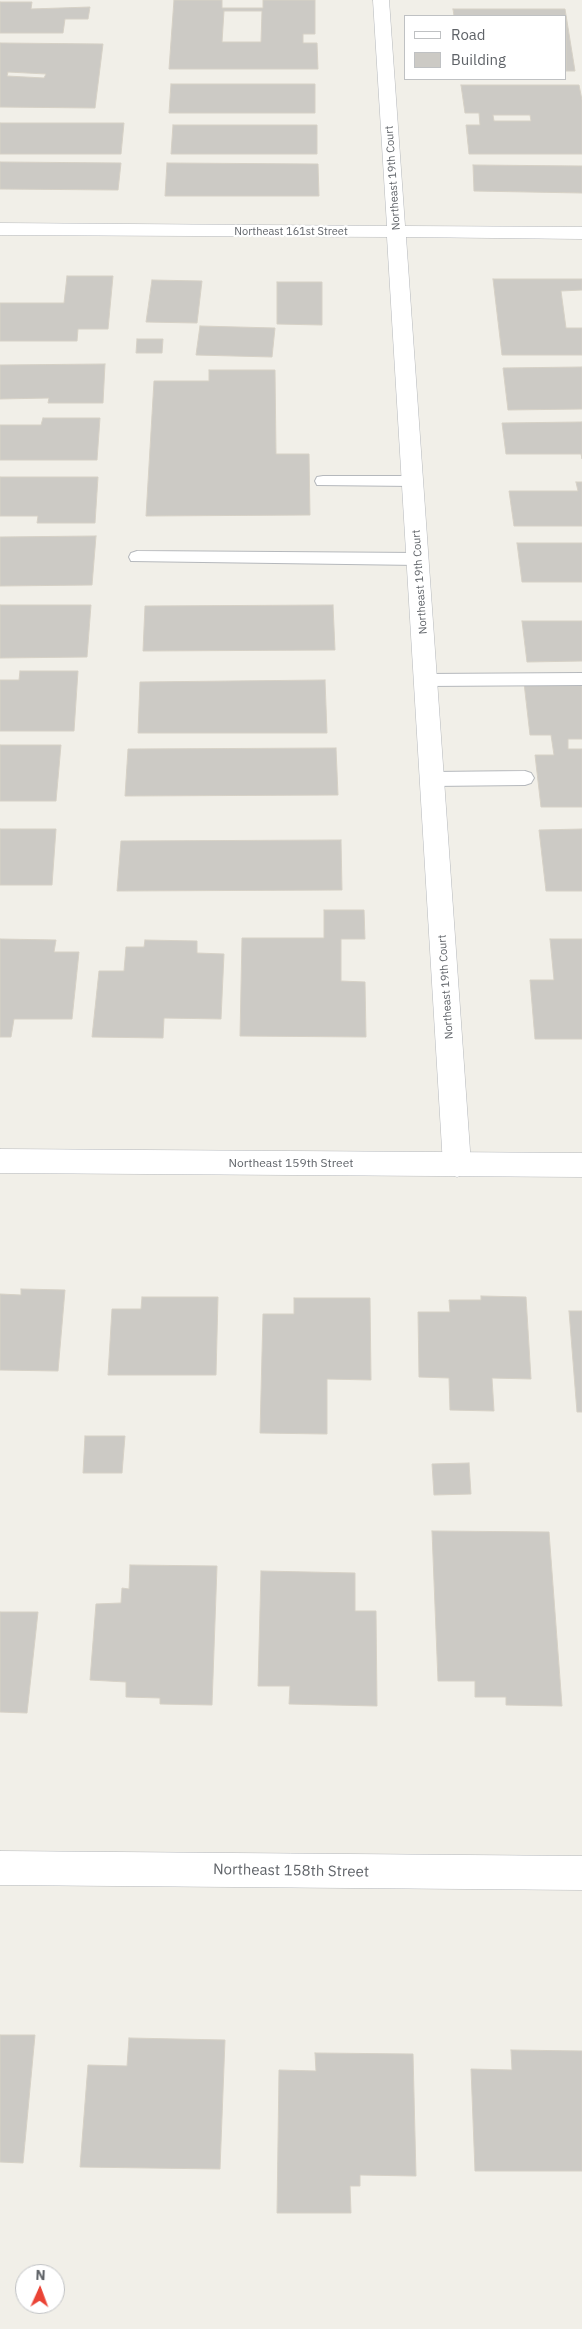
<!DOCTYPE html>
<html>
<head>
<meta charset="utf-8">
<style>
	body { margin:0 }
	#map { position:relative; width:582px; height:2329px; overflow:hidden; background:#f1efe8; font-family:"IBM Plex Sans",sans-serif }
	canvas { display:block }
	.legend { position:absolute; left:404px; top:15px; width:162px; height:65px; box-sizing:border-box; background:#fff; border:1px solid #bfc1c3; margin:0; padding:6px 9px; list-style:none; font-size:15px; color:#5f6368 }
	.legend li { display:flex; align-items:center; gap:10px; height:25px }
	.legend b { width:25px; border:1px solid #bfc1c3 }
	.north { position:absolute; left:15px; top:2264px; width:50px; height:50px; box-sizing:border-box; background:#fff; border:1px solid #bfc1c3; border-radius:50%; rotate:2deg; font-size:14px; font-weight:700; line-height:20px; text-align:center; color:#5f6368 }
	.north::after { content:''; display:block; margin:auto; width:18px; height:22px; background:#ea4335; clip-path:polygon(50% 0,100% 100%,50% 72%,0 100%) }
</style>
</head>
<body>
<div id="map">
<canvas width="582" height="2329"></canvas>
<ul class="legend">
<li><b style="height:6px;background:#fff"></b>Road</li>
<li><b style="height:14px;background:#cccac5"></b>Building</li>
</ul>
<div class="north">N</div>
</div>
<script>
const ctx = document.querySelector('canvas').getContext('2d');
ctx.lineJoin = 'round';
function paint(path, color) { ctx.fillStyle = color; ctx.fill(path, 'evenodd'); }
const poly = rows => new Path2D(rows.map(r => 'M' + r).join(''));
function stroke(path, color, width, dash) { ctx.strokeStyle = color; ctx.lineWidth = width; ctx.lineCap = dash ? 'butt' : 'round'; ctx.setLineDash(dash || []); ctx.stroke(path); }
function label(font, color, halo, rows, align = 'center') {
  ctx.font = font + ' "IBM Plex Sans",sans-serif'; ctx.lineWidth = 4.5; ctx.setLineDash([]); ctx.textBaseline = 'middle'; ctx.strokeStyle = halo; ctx.fillStyle = color; for (const [text, x, y, turn = 0] of rows) {
    ctx.save(); ctx.translate(x, y); ctx.rotate((+turn || 0) * Math.PI / 180); ctx.textAlign = isNaN(turn) ? turn : align; if (halo) ctx.strokeText(text, 0, 0); ctx.fillText(text, 0, 0); ctx.restore();
  }
}
const building = poly([
	[174,0,222,0,222,8,263,8,263,0,315,0,315,34,303,34,303,43,317,43,318,69,169,69,174,0],
	[224,11,262,11,261,42,222,42,224,11],
	[0,2,32,2,31,9,90,7,88,19,65,19,63,33,0,33,0,2],
	[453,9,565,9,575,71,566,71,566,16,454,16,453,9],
	[0,43,103,44,95,108,0,107,0,43],
	[8,72,46,74,44,78,7,76,8,72],
	[171,84,315,84,315,113,169,113,171,84],
	[461,85,579,85,582,100,582,154,469,154,466,125,480,125,479,113,465,113,461,85],
	[493,115,530,115,531,121,494,121,493,115],
	[0,123,124,123,121,154,0,154,0,123],
	[173,125,317,125,317,154,171,154,173,125],
	[0,162,121,163,118,190,0,189,0,162],
	[167,163,318,164,319,196,165,196,167,163],
	[473,165,582,166,582,193,474,191,473,165],
	[67,276,113,276,108,329,78,329,77,341,0,341,0,303,64,303,67,276],
	[493,279,582,279,582,290,561,291,566,328,582,328,582,355,502,355,493,279],
	[152,280,202,281,197,323,146,322,152,280],
	[277,282,322,282,322,325,277,324,277,282],
	[200,326,275,328,272,357,196,355,200,326],
	[137,339,163,339,162,353,136,353,137,339],
	[105,364,103,403,48,403,49,398,0,399,0,365,105,364],
	[582,367,582,409,508,410,503,368,582,367],
	[209,370,275,370,276,454,309,454,310,515,146,516,154,381,209,381,209,370],
	[43,418,100,418,97,460,0,460,0,425,41,425,43,418],
	[582,422,582,459,581,454,506,454,502,423,582,422],
	[0,477,98,477,95,523,37,523,38,516,0,516,0,477],
	[576,482,582,482,582,526,514,526,509,491,578,491,576,482],
	[96,536,92,585,0,586,0,537,96,536],
	[517,543,582,543,582,582,522,582,517,543],
	[0,605,91,605,87,657,0,658,0,605],
	[333,605,335,650,143,651,145,606,333,605],
	[522,621,582,621,582,661,527,662,522,621],
	[20,671,78,671,74,731,0,731,0,680,19,680,20,671],
	[325,680,327,733,138,733,140,682,325,680],
	[582,682,582,739,568,739,568,749,582,749,582,807,541,807,535,755,554,755,551,735,530,735,524,683,582,682],
	[0,745,61,745,56,801,0,801,0,745],
	[336,748,338,795,125,796,128,749,336,748],
	[0,829,56,829,52,885,0,885,0,829],
	[582,829,582,891,546,891,539,830,582,829],
	[341,840,342,890,117,891,121,841,341,840],
	[324,910,364,910,365,939,341,939,341,981,365,982,366,1037,240,1036,242,938,324,938,324,910],
	[0,939,56,940,54,952,79,952,72,1019,14,1019,11,1037,0,1037,0,939],
	[550,939,582,939,582,1039,535,1039,530,980,554,980,550,939],
	[145,940,197,941,197,953,224,954,221,1019,164,1018,163,1038,92,1037,99,971,124,971,126,947,144,947,145,940],
	[21,1289,65,1290,58,1371,0,1370,0,1294,21,1295,21,1289],
	[481,1296,526,1297,531,1379,492,1378,494,1411,450,1410,449,1378,419,1377,418,1312,450,1312,449,1300,481,1300,481,1296],
	[142,1297,218,1297,216,1375,108,1375,112,1309,141,1309,142,1297],
	[294,1298,370,1298,371,1380,327,1379,327,1434,260,1433,263,1314,294,1314,294,1298],
	[569,1311,582,1311,582,1412,577,1412,569,1311],
	[85,1436,125,1436,122,1473,83,1473,85,1436],
	[469,1463,471,1494,434,1495,432,1464,469,1463],
	[432,1531,549,1532,562,1706,506,1705,506,1697,475,1697,475,1681,438,1681,432,1531],
	[130,1565,217,1566,212,1705,160,1704,160,1698,126,1697,126,1682,90,1680,96,1604,121,1603,122,1588,129,1589,130,1565],
	[261,1571,355,1573,355,1611,376,1611,377,1706,289,1704,290,1686,258,1686,261,1571],
	[0,1612,38,1612,27,1713,0,1712,0,1612],
	[0,2035,35,2035,23,2163,0,2162,0,2035],
	[129,2038,225,2040,220,2169,80,2167,88,2065,127,2066,129,2038],
	[511,2050,582,2051,582,2171,475,2171,471,2069,512,2070,511,2050],
	[315,2053,413,2054,416,2176,360,2175,360,2186,350,2186,351,2213,277,2213,279,2070,316,2071,315,2053]
]);
const service = poly([
	[323,476,413,476,419,477,421,481,419,485,413,486,317,485,315,481,317,477,323,476],
	[137,551,418,553,424,555,426,559,424,563,418,565,131,561,129,557,131,553,137,551],
	[582,673,582,685,426,686,420,684,417,680,420,676,426,674,582,673],
	[525,771,531,773,534,778,531,783,525,785,433,786,427,784,424,779,427,774,433,772,525,771]
]);
const minor = poly([
	[373,0,389,0,405,226,582,227,582,239,406,237,471,1165,467,1173,457,1177,447,1173,443,1165,387,237,0,235,0,223,387,226,373,0],
	[0,1851,582,1856,582,1890,0,1885,0,1851]
]);
const tertiary = poly([
	[0,1149,582,1153,582,1177,0,1173,0,1149]
]);
const farStreetnames = [
	["Northeast 19th Court",393,178,-94],
	["Northeast 161st Street",291,232],
	["Northeast 19th Court",420,582,-94],
	["Northeast 19th Court",446,987,-94]
];
const streetNames = [
	["Northeast 159th Street",291,1164]
];
const nearStreetnames = [
	["Northeast 158th Street",291,1871,1]
];
paint(building, '#cccac5');
stroke(building, '#d6d1c6', 1);
stroke(service, '#b5b8bc', 2);
stroke(minor, '#b5b8bc', 1);
stroke(tertiary, '#b5b8bc', 1);
paint(service, '#fff');
paint(minor, '#fff');
paint(tertiary, '#fff');
label('11px', '#5f6368', '#fff', farStreetnames);
label('12px', '#5f6368', '#fff', streetNames);
label('15px', '#5f6368', '#fff', nearStreetnames);
</script>
</body>
</html>
